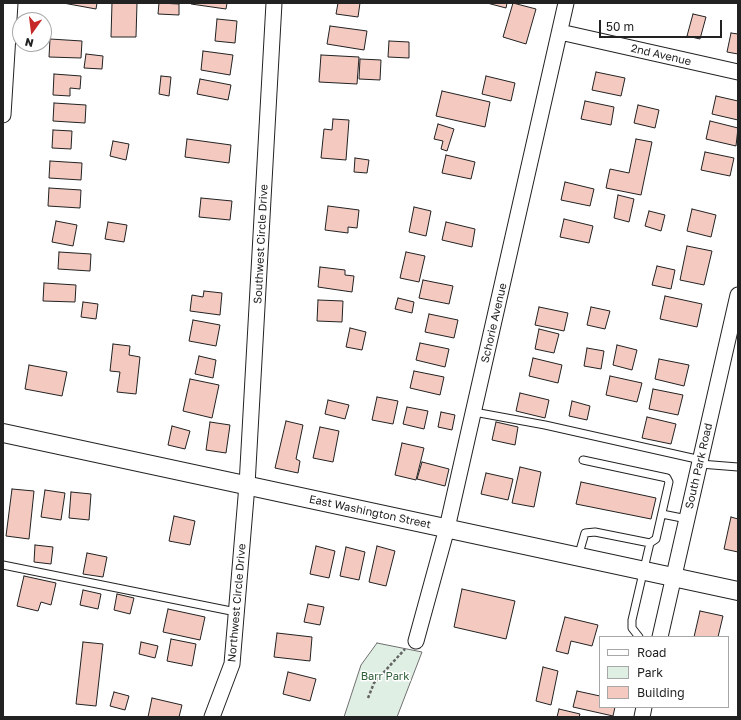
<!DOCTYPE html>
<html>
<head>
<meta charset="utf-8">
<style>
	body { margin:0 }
	#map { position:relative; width:741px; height:720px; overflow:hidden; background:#fff; font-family:"Golos Text",sans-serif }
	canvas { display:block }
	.frame { position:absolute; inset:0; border:4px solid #222; pointer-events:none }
	.legend { position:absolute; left:599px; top:636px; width:130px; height:72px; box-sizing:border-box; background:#fff; border:1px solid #a7a7a7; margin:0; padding:5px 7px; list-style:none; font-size:12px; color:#222 }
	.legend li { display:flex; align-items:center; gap:8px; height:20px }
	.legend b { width:20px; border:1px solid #a7a7a7 }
	.north { position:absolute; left:12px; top:12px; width:40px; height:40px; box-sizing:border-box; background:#fff; border:1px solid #a7a7a7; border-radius:50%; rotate:194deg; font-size:11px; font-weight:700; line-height:16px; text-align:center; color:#222 }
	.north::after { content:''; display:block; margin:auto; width:14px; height:18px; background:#c62828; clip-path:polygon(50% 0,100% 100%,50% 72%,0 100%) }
	.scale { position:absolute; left:599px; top:20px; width:123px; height:18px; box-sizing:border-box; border:2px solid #222; border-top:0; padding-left:5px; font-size:12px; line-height:14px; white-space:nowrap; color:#222; -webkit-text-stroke:3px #fff; paint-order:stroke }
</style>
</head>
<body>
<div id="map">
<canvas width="741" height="720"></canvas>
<div class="frame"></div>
<ul class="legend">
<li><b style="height:5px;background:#fff"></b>Road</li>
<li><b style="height:11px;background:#e0efe3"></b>Park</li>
<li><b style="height:11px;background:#f3c9c0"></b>Building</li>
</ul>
<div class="north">N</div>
<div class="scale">50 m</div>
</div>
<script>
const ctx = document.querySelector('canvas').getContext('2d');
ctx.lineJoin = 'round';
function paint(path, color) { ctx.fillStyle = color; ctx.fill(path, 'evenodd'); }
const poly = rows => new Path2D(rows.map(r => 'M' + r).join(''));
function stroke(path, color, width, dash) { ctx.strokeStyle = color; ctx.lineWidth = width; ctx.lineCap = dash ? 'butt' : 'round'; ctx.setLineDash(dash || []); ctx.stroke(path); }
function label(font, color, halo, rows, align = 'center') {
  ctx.font = font + ' "Golos Text",sans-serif'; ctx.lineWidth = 3; ctx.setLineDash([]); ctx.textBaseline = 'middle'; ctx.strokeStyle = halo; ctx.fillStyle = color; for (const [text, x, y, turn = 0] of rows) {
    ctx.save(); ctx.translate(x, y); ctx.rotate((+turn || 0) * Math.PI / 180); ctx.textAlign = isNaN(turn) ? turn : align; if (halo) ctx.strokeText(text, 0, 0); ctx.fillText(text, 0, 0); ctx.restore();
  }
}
const green = poly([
	[377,643,422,652,397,717,344,717,361,665,377,643]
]);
const building = poly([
	[63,3,97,3,96,9,63,3],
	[112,3,137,3,136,37,111,37,112,3],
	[159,3,179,4,179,15,158,14,159,3],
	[191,3,227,3,226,9,191,4,191,3],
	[338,3,360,3,358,17,336,14,338,3],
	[487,3,507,3,506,8,487,3],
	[513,3,536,9,526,44,503,37,513,3],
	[693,14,706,17,700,39,687,36,693,14],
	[217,19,237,21,235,43,215,41,217,19],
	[330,26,367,31,364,50,327,44,330,26],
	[731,33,738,34,738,54,727,52,731,33],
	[50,39,82,41,81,58,49,57,50,39],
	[389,41,409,42,409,58,388,57,389,41],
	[203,51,233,55,230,75,201,70,203,51],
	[86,54,103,56,102,69,84,68,86,54],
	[321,55,359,57,357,84,319,82,321,55],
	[360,59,381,60,380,80,359,79,360,59],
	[596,72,625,78,621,96,592,90,596,72],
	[54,74,81,76,80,89,70,88,70,96,53,95,54,74],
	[161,76,171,77,169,96,159,94,161,76],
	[486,76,515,83,511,101,482,94,486,76],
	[200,79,231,85,228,100,197,94,200,79],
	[442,91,490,102,485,127,436,116,442,91],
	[716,96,738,101,738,120,712,114,716,96],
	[585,101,614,107,611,125,581,119,585,101],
	[54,103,86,105,85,123,53,121,54,103],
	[638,105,659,110,655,128,634,123,638,105],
	[333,119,349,120,346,160,321,158,324,129,332,130,333,119],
	[710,121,738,128,736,146,706,139,710,121],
	[438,124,454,129,447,151,441,149,443,141,434,139,438,124],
	[53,130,72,131,71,149,52,148,53,130],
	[187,139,231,145,229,163,185,157,187,139],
	[636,139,652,142,641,195,606,188,610,169,629,173,636,139],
	[113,141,129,144,126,160,110,156,113,141],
	[705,152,734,158,730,176,701,170,705,152],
	[446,155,475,162,471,179,442,173,446,155],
	[355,158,369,160,367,173,354,172,355,158],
	[50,161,82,163,81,180,49,178,50,161],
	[565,182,594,189,590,206,561,200,565,182],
	[49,188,81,190,80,208,48,206,49,188],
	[618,195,634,199,629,222,614,218,618,195],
	[201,198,232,201,230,220,199,217,201,198],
	[328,206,359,210,357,228,348,227,348,233,325,230,328,206],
	[414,207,431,211,426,236,409,232,414,207],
	[692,209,716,215,711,237,687,231,692,209],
	[649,211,665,215,661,231,645,226,649,211],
	[564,219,593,226,589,243,560,237,564,219],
	[56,221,77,225,73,246,52,242,56,221],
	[108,222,127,225,124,242,105,239,108,222],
	[446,222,475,229,472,247,442,240,446,222],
	[687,246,712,251,704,285,680,280,687,246],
	[59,252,91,254,90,271,58,269,59,252],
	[406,252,425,256,419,282,400,278,406,252],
	[657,266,675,270,671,289,652,285,657,266],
	[320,267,345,270,345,275,354,276,352,292,318,287,320,267],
	[423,280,453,286,449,304,419,298,423,280],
	[44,283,76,285,75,302,43,301,44,283],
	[204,291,222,293,220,315,190,311,192,295,203,297,204,291],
	[665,296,702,304,697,327,660,319,665,296],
	[398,298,414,302,412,313,395,309,398,298],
	[318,300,343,301,342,322,317,321,318,300],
	[83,302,98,304,96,319,81,317,83,302],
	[539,307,568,313,564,331,535,325,539,307],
	[591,307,610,311,605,329,587,325,591,307],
	[429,314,458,320,454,338,425,332,429,314],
	[193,320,220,325,216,346,189,341,193,320],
	[350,328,366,332,362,350,346,347,350,328],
	[539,329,559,334,554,353,535,349,539,329],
	[420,343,449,349,445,367,416,360,420,343],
	[113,344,130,346,129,355,140,357,136,394,117,392,120,372,110,371,113,344],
	[617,345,637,350,632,370,613,365,617,345],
	[587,348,604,351,601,369,584,366,587,348],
	[199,356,216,360,213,378,195,374,199,356],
	[533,358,562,365,558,383,529,376,533,358],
	[659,359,689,365,684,386,655,379,659,359],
	[29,365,67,372,62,396,25,389,29,365],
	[414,371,444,377,440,395,410,388,414,371],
	[610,376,642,383,637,402,606,395,610,376],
	[190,379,219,385,212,418,183,411,190,379],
	[653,389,683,395,678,415,649,409,653,389],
	[520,393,549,400,545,418,516,411,520,393],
	[377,397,398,401,393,424,372,420,377,397],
	[328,400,349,405,345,419,325,414,328,400],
	[572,401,590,406,587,420,569,416,572,401],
	[407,407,428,411,424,429,403,424,407,407],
	[441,412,455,415,452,430,438,427,441,412],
	[647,417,676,424,671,444,642,438,647,417],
	[286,421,303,425,296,459,300,461,298,473,275,468,286,421],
	[210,422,230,425,226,453,206,450,210,422],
	[496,422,518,427,515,445,492,440,496,422],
	[172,426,190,431,185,449,168,445,172,426],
	[320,427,339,431,333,462,313,458,320,427],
	[402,443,424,448,416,480,395,475,402,443],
	[422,462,449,469,445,486,417,479,422,462],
	[520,467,541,472,534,507,512,503,520,467],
	[486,473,513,479,508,500,481,494,486,473],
	[581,482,656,498,651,519,576,504,581,482],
	[12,489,34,491,29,539,6,536,12,489],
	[45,490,65,493,61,520,41,517,45,490],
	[71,492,91,494,89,520,69,518,71,492],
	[174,516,195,521,190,545,169,541,174,516],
	[731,517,738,519,738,552,724,549,731,517],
	[35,545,53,547,51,564,34,562,35,545],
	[316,546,335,551,329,578,310,574,316,546],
	[377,546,395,551,386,586,369,582,377,546],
	[346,547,365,552,359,580,340,576,346,547],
	[87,553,107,557,103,577,83,574,87,553],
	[24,576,56,583,51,605,41,602,38,611,17,606,24,576],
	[462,589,515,601,506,639,454,627,462,589],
	[83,590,101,594,98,609,80,605,83,590],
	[117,594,134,598,130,614,114,610,117,594],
	[308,604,324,607,320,625,304,622,308,604],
	[168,609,205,617,200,640,163,632,168,609],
	[700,611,723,616,718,637,694,637,700,611],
	[565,617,598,625,592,646,571,641,568,654,556,651,565,617],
	[277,633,312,637,310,661,274,657,277,633],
	[171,639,196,644,192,666,167,661,171,639],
	[83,642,103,644,96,706,76,704,83,642],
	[141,642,158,646,155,658,139,654,141,642],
	[543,667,558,671,551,705,536,701,543,667],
	[288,672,316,679,310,701,283,694,288,672],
	[577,691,600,696,600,707,615,707,613,716,573,707,577,691],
	[114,692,129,696,125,710,110,706,114,692],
	[152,698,182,705,179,717,148,717,152,698],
	[559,709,580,714,579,717,557,717,559,709]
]);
const path = poly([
	[368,698,374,683,405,649]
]);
const service = poly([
	[474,412,545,425,701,460],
	[583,460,667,478,669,482,656,539,650,543],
	[700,464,738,467],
	[662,514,687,519],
	[578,557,585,533,595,532,650,543,632,620,632,628,639,637],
	[3,565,236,612]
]);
const minor = poly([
	[560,32,738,72],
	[3,115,10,3],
	[660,637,738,295],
	[416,641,447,528,566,3],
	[212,717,232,664,247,485,274,3],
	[642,717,644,707]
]);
const tertiary = poly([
	[3,433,738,591]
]);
const streetNames = [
	["2nd Avenue",661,55,13],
	["Southwest Circle Drive",261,244,-87],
	["Schorie Avenue",494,323,-77],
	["South Park Road",699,466,-77],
	["East Washington Street",370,512,12],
	["Northwest Circle Drive",237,603,-85]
];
const parkNames = [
	["Barr Park",385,677]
];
paint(green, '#e0efe3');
stroke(green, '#6f6f6f', 1);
paint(building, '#f3c9c0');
stroke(building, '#222', 1);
stroke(service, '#222', 9);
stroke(minor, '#222', 17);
stroke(tertiary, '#222', 20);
stroke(path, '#646464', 2.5, [3, 2]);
stroke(service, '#fff', 7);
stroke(minor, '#fff', 15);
stroke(tertiary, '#fff', 18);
label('11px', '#222', '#fff', streetNames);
label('11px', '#2f5e38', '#fff', parkNames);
</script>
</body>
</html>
